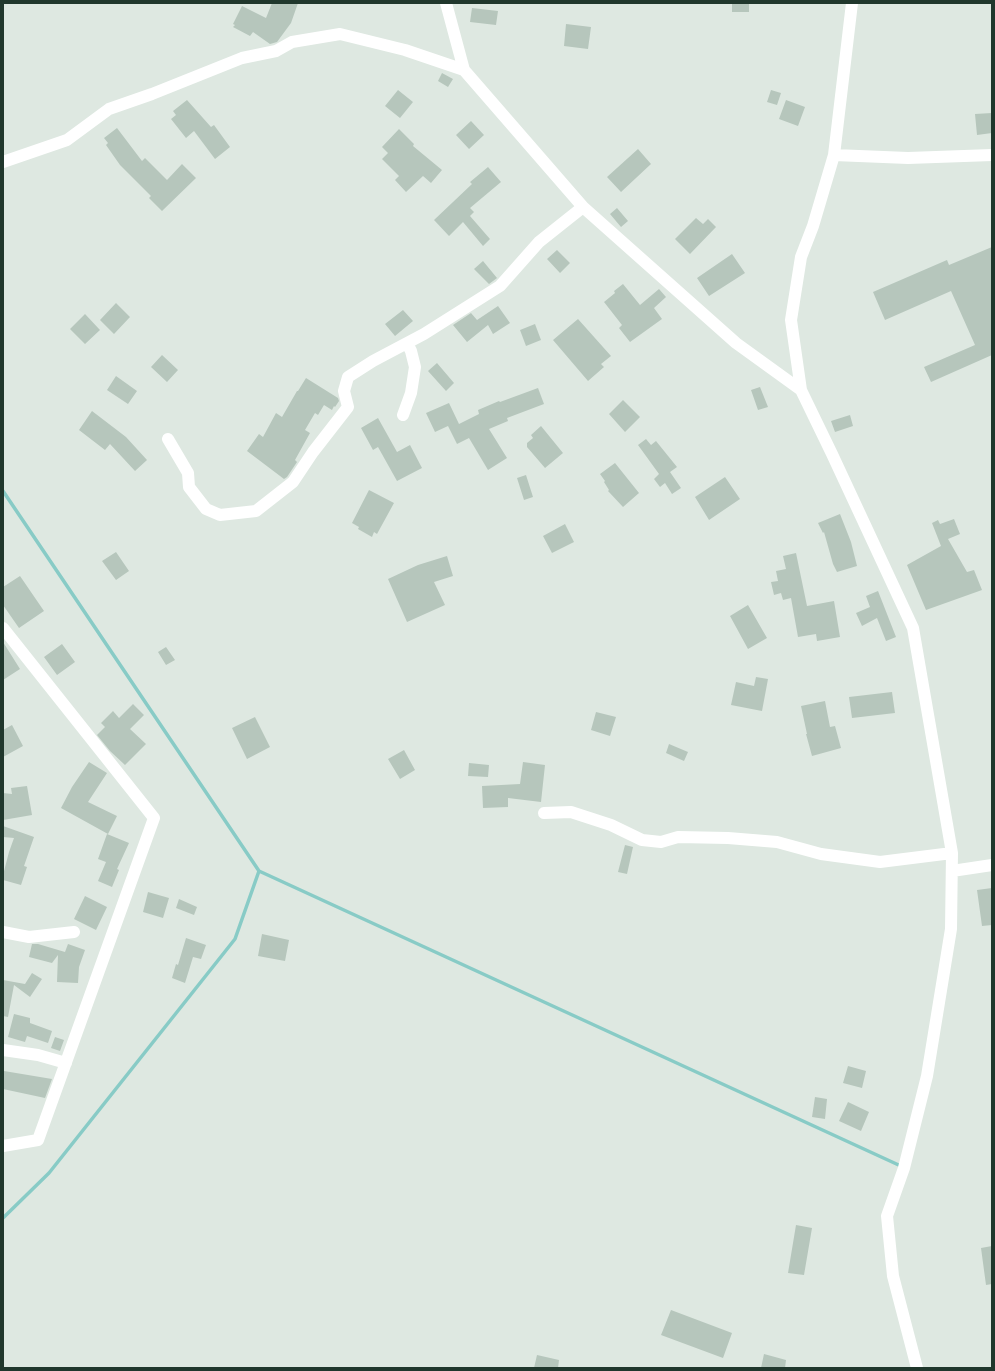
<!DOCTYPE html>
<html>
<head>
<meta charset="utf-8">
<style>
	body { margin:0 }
	#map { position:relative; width:995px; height:1371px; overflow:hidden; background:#dee8e1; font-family:"Source Sans 3",sans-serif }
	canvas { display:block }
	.frame { position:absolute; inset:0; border:4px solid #20372c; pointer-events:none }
</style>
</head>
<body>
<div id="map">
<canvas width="995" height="1371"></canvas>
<div class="frame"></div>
</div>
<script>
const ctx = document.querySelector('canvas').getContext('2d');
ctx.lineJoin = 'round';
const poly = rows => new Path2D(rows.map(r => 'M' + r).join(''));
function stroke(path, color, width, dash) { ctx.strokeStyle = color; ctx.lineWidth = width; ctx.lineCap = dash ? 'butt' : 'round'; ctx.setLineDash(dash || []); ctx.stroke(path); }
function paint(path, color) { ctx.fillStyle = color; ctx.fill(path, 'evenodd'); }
const stream = poly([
	[3,491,259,871,903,1167],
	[3,1218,49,1173,235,939,259,871]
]);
const building = poly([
	[272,3,298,3,291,23,277,42,270,44,253,32,250,36,233,27,235,25,233,24,242,6,266,18],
	[732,3,749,3,749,12,732,12],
	[472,8,498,11,496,25,470,22],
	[566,24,591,27,588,49,564,46],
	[442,73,453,79,448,87,438,81],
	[398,90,413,102,400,118,385,106],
	[771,90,781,93,777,105,767,102],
	[187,100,211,127,214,125,230,147,215,159,194,131,186,138,171,119,176,115,173,111],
	[786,100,805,107,798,126,779,119],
	[992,113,992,133,977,135,975,114],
	[471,121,484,135,469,149,456,135],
	[117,128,142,161,145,158,167,180,182,164,196,178,162,211,149,198,151,196,120,165,106,145,108,143,104,138],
	[399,129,414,144,413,146,442,170,431,183,423,176,406,192,395,180,399,176,382,159,388,153,382,147],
	[638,149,651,164,621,192,607,177],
	[488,167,501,182,470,208,474,212,470,216,490,239,483,246,463,222,449,236,434,220,472,184,470,182],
	[617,208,628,221,621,227,610,214],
	[696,218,703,224,708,219,716,227,690,254,675,239],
	[992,247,992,355,931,382,924,367,975,345,951,291,885,320,873,292,947,260,949,265],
	[557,250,570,263,560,273,547,259],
	[732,254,745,273,709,296,697,278],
	[483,261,497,278,489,284,474,269],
	[623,284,640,305,659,289,666,297,654,308,662,319,630,342,619,328,622,325,604,302,615,293,614,291],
	[116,303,130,317,114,334,100,320],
	[498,306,510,323,493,334,488,325,467,342,453,325,471,313,477,320],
	[403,310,413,321,395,336,385,324],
	[85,314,100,330,85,344,70,329],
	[578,319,611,356,601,364,604,367,588,381,553,340],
	[535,324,541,340,526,346,520,330],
	[162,355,178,370,167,382,151,367],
	[437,363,454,383,446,391,428,371],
	[116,376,137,391,128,404,107,390],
	[306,378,338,398,339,401,335,407,334,406,332,410,324,405,318,415,315,413,305,430,310,433,295,460,297,462,287,477,284,479,247,451,259,434,263,437,276,413,282,417,297,391,298,391],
	[760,387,768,407,758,410,751,390],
	[538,388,544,404,507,418,508,421,489,429,507,458,488,470,469,438,457,444,448,426,435,432,426,413,449,403,459,424,479,414,478,410,499,401,500,402],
	[623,400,640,417,625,432,609,414],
	[92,411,126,437,147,460,135,471,110,444,105,450,79,430],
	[850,415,853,426,835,432,831,421],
	[378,418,397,452,410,445,422,468,397,481,378,447,373,450,361,428],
	[541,426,563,453,545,468,527,447,527,443,533,438,531,435],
	[646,439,651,445,656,441,677,467,670,472,681,488,672,494,665,483,660,487,654,479,659,474,638,445],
	[615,463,639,493,623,507,608,491,609,490,604,482,605,481,600,474],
	[526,475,533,497,524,500,517,478],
	[725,477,740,499,709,520,695,497],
	[369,490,394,503,377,534,374,532,372,537,358,529,359,527,352,523],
	[840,514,851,542,857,566,837,572,833,564,824,532,823,533,818,523],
	[954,519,960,534,948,539,967,572,974,570,982,590,926,610,907,565,941,546,932,523,938,520,940,524],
	[565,524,574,542,552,553,543,536],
	[116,552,129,571,116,580,102,561],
	[796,553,807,606,834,601,840,637,817,641,816,634,798,637,791,598,783,600,781,593,774,595,771,582,778,581,776,571,786,569,783,556],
	[447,556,453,576,434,582,445,605,407,622,388,579,418,565],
	[20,576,44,611,19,628,3,605,3,587],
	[878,591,896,637,886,641,877,618,862,626,856,613,870,607,866,596],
	[748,605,767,638,748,649,730,616],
	[3,642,20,669,3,680],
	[62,644,75,662,57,675,44,657],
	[166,647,175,660,166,665,158,652],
	[756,677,768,679,762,711,731,705,736,682,754,686],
	[892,692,895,713,852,718,849,697],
	[825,701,830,727,835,726,841,748,812,756,806,734,807,734,801,706],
	[133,704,144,715,130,729,146,744,125,765,110,751,97,735,105,727,101,723,113,711,119,718],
	[596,712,616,717,610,736,591,730],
	[255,717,270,747,247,759,232,728],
	[12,725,23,746,3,757,3,730],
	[669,744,688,752,684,761,666,753],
	[404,750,415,770,400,779,388,759],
	[89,762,107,773,88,802,117,816,108,834,61,808,72,787],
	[523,762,545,765,541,802,508,798,508,807,483,808,482,786,520,784],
	[469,763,489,765,488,777,468,776],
	[27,786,32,815,3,820,3,793,12,794,11,788],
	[3,826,34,837,24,866,27,867,21,885,3,880,3,875,9,852,14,838,3,837],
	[107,834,129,843,117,869,119,870,112,887,98,881,106,862,98,859],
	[625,845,633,847,627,874,618,872],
	[992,888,992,925,982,926,977,890],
	[148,892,169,898,163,918,143,912],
	[85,896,107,907,96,930,74,919],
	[179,899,197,907,194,915,176,908],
	[262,934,289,940,285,961,258,956],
	[186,938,206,945,201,959,193,957,185,983,172,978,176,964,178,965],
	[32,944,38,944,65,952,68,944,85,950,79,967,78,983,57,982,58,955,52,963,29,957],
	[32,973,42,979,30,997,14,985,8,1017,3,1016,3,980,25,984],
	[14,1014,30,1018,30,1023,52,1031,48,1043,27,1036,25,1042,8,1037],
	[55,1037,64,1040,60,1051,51,1048],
	[848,1066,866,1071,862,1088,843,1083],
	[4,1071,52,1079,45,1098,3,1089],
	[815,1097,827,1099,825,1119,812,1117],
	[848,1102,869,1112,861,1131,839,1121],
	[796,1225,812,1228,804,1275,788,1273],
	[992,1246,992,1284,986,1285,981,1248],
	[671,1310,732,1333,723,1358,661,1335],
	[764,1354,786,1360,785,1368,761,1368],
	[537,1355,559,1360,558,1368,534,1368]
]);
const minor = poly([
	[446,3,464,70,583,207,736,343,801,390,832,454,913,628,952,853,951,929,927,1076,904,1168,887,1216,893,1276,917,1368],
	[834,155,908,158,992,155],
	[3,162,67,140,109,109,152,94,242,58,276,51,292,42,340,34,405,50,464,70],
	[801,390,791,320,801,257,813,226,834,155,852,3],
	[403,415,411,393,415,367,411,351,407,343],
	[168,439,188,473,189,487,206,509,220,515,256,511,293,482,313,452,348,407,344,391,348,377,373,361,424,334,500,286,539,242,583,207],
	[3,628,154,818,38,1140,3,1146],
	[544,813,571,812,611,825,642,840,661,842,678,837,728,838,777,842,821,854,880,862,952,853],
	[952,871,992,865],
	[3,932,29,937,74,932],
	[3,1050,38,1055,66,1063]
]);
stroke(stream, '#88cbc6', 3.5);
paint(building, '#b6c6bc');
stroke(minor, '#fff', 12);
</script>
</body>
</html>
